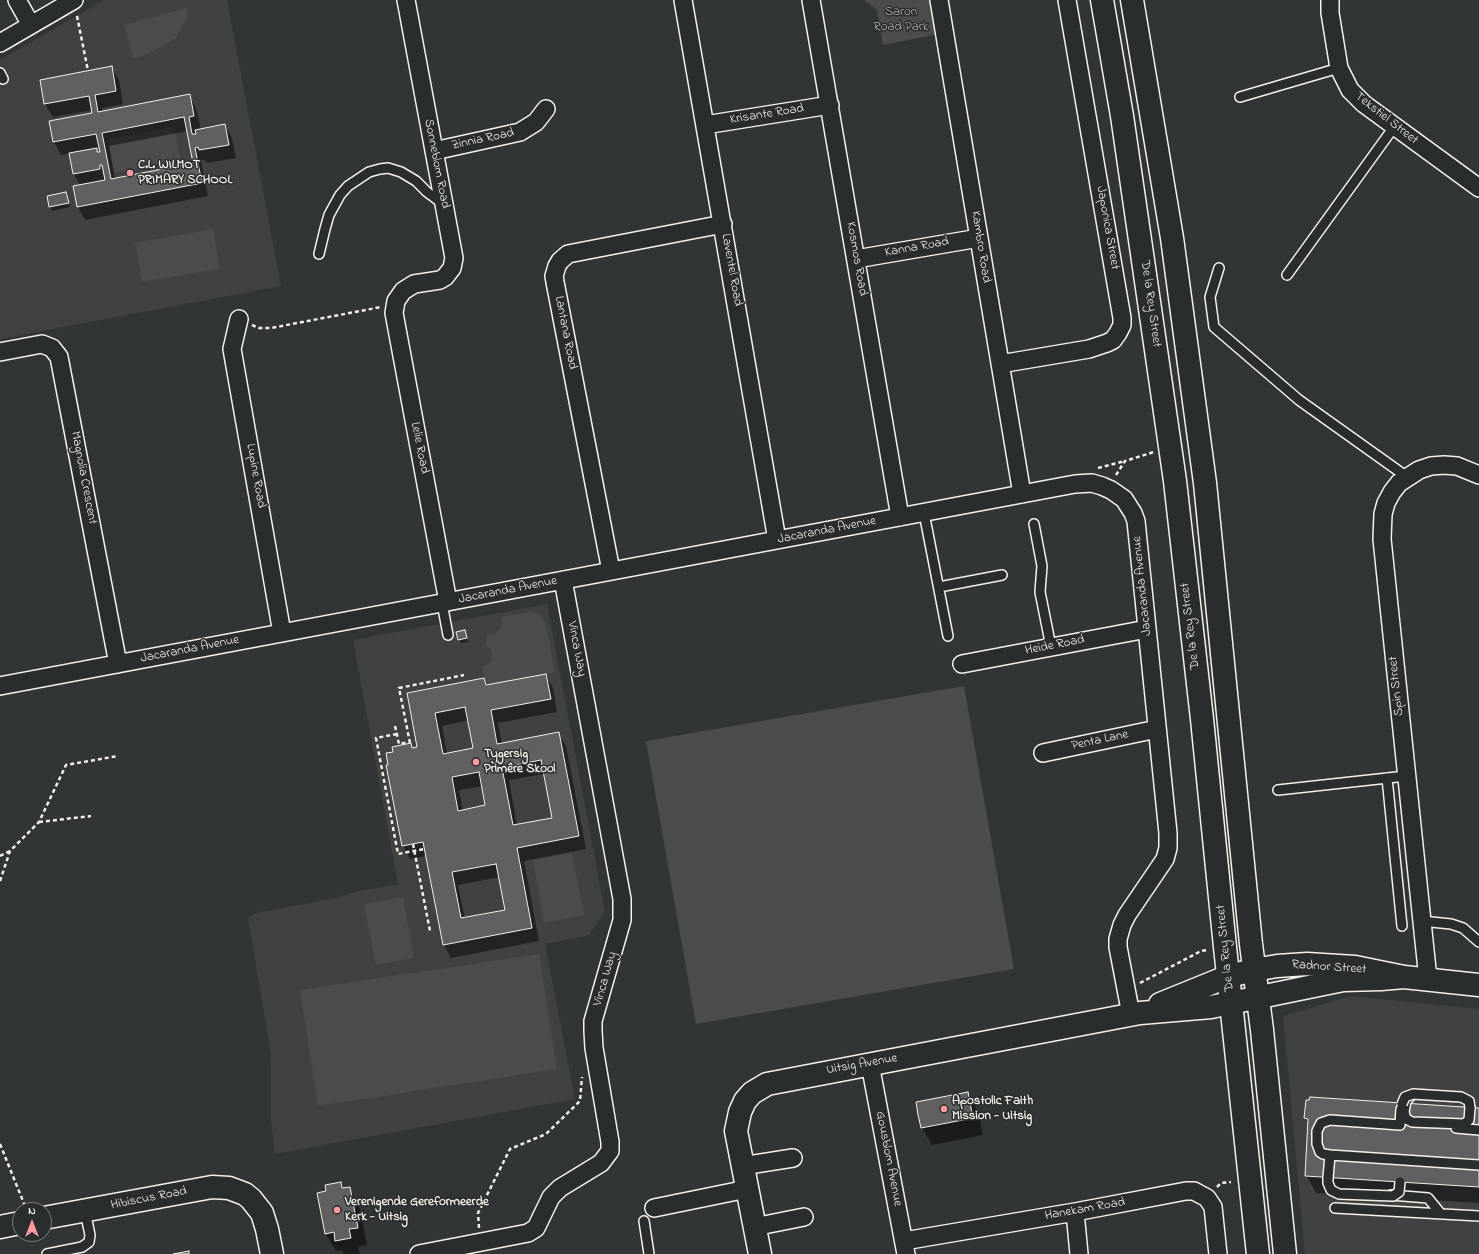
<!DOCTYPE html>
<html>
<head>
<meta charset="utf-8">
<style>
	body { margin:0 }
	#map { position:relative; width:1479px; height:1254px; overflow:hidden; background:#323535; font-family:"Indie Flower",sans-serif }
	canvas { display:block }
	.north { position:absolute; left:12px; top:1202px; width:40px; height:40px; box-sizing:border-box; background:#2a2d2e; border:1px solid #7b7b78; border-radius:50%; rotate:0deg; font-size:11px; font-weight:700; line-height:16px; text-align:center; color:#f4f1e8 }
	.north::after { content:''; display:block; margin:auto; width:14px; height:18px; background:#ff9aa2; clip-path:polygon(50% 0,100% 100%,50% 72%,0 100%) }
</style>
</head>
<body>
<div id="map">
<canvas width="1479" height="1254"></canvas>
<div class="north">N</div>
</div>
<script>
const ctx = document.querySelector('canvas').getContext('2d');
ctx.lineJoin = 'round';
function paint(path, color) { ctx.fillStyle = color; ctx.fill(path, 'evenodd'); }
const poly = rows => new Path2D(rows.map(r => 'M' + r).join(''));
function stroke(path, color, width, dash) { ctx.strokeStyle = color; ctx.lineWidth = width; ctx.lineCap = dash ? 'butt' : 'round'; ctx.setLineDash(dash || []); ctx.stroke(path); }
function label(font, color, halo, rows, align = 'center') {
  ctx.font = font + ' "Indie Flower",sans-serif'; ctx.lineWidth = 3; ctx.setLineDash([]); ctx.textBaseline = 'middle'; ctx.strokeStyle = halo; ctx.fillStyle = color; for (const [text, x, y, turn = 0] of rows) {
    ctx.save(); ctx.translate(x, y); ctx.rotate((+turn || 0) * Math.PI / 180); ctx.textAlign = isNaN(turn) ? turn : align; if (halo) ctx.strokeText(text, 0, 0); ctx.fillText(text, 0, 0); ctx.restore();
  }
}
const built = poly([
	[104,0,227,0,281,286,0,339,0,60],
	[547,604,605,912,589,935,545,944,575,1099,275,1154,271,1121,271,1061,269,1043,248,918,256,913,331,899,359,891,398,884,353,640],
	[1351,996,1479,1009,1479,1254,1305,1254,1283,1016]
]);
const green = poly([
	[864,0,933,0,939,34,883,45,877,10],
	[186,8,188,15,176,38,148,54,133,58,124,25],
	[174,126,181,161,114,173,108,139],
	[213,229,220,269,142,282,135,243],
	[528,612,537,613,540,615,546,624,555,672,486,685,482,666,486,666,491,661,492,654,491,650,486,645,486,639,487,636,496,633,501,628,502,623,502,617],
	[964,686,1014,969,696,1024,646,741],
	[572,853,584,915,544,923,533,860],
	[403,897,414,958,376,965,364,904],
	[539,954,557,1069,318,1106,300,990]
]);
const shadow = poly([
	[111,67,119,80,123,104,102,108,102,112,189,95,196,108,201,130,225,125,232,138,236,158,207,163,205,160,201,160,208,196,85,220,78,207,80,185,74,174,70,153,61,155,54,142,93,113,93,110,53,117,45,104,41,80],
	[188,131,194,164,115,179,109,146],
	[100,147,101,152,98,153,95,148],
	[102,171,105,174,105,180],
	[66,193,70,207,52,211,50,207],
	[465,631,468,642,461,643,459,639],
	[545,675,553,688,557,712,498,723,502,744,558,733,566,746,586,849,524,861,539,941,451,958,444,945,427,856,410,859,403,846,388,766,389,765,394,753,411,744,413,749,419,748,408,694,484,679,488,685],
	[469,720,474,749,447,754,442,726],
	[544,774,553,819,517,826,509,780],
	[483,786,487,806,463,811,459,790],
	[500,877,506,911,465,919,458,885],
	[968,1093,978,1111,983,1135,932,1145,922,1127],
	[1479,1108,1479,1203,1316,1193,1306,1175,1309,1124,1305,1118],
	[340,1183,343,1189,349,1188,359,1205,367,1245,358,1247,360,1254,344,1254,342,1250,336,1251,326,1234,327,1192]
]);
const building = poly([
	[112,66,116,91,95,95,98,112,190,94,194,116,189,117,192,134,196,134,195,130,225,124,229,145,199,150,198,147,195,148,202,183,77,207,73,186,105,180,102,165,100,165,100,169,73,174,69,153,97,148,97,152,100,152,96,134,53,142,49,121,92,113,89,96,44,104,40,80,112,66],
	[184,117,193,163,111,179,102,133,184,117],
	[66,192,69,203,49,207,47,196,66,192],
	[465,630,467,638,458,640,456,632,465,630],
	[546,674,551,699,491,710,497,744,559,732,579,836,517,848,532,928,443,945,423,842,402,846,386,765,388,765,386,753,393,752,392,747,411,743,412,748,417,747,407,693,484,678,486,685,546,674],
	[465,707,473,748,443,754,435,713,465,707],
	[541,760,552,818,513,825,502,768,541,760],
	[479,772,485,805,458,811,452,777,479,772],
	[496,864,505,910,461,918,452,872,496,864],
	[968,1092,973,1118,921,1128,918,1115,916,1102,968,1092],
	[1310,1097,1479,1108,1479,1187,1305,1176,1308,1119,1304,1118,1306,1100,1309,1100,1310,1097],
	[341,1182,342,1188,350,1187,358,1228,349,1229,351,1238,335,1241,334,1232,325,1234,317,1193,326,1191,325,1185,341,1182],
	[189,1251,189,1254,173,1254,189,1251]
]);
const path = poly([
	[77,16,88,71],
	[252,325,259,328,271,328,381,307],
	[1098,468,1125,461],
	[1116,475,1125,461,1154,452],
	[395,726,399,744,410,742],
	[397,734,376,738,398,854,424,849],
	[410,743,399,688,464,675],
	[39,822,91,816],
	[413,844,430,931],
	[0,856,10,851],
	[0,881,10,851,39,822,66,765,118,756],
	[1140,983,1201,951,1207,950],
	[0,1144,25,1206],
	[1217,1187,1221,1183,1231,1182],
	[479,1228,478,1213,510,1149,546,1134,580,1101,582,1077]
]);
const service = poly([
	[0,73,3,79],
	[1240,97,1339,68],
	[319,254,325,229,329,215,340,195,348,186,369,172,380,169,388,168,401,172,416,181,427,192,443,204],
	[1219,268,1210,297,1214,327,1299,400,1407,477],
	[1287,275,1394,127],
	[924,513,948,636],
	[1034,524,1042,566,1040,592,1051,647],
	[939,587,1002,575],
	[442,603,448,635],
	[1387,778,1402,926],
	[1278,790,1406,776],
	[1421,921,1451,924,1463,928,1479,942],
	[1410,1097,1406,1101,1404,1112,1406,1119,1412,1122,1464,1124,1469,1120,1470,1108],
	[1456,1128,1479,1130],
	[1330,1155,1479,1165],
	[1328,1178,1330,1155,1323,1154,1320,1152,1317,1144,1317,1131,1321,1123,1330,1120,1400,1125,1401,1109],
	[1391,1195,1428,1198,1441,1214],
	[1335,1208,1479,1216],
	[644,1221,649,1254],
	[47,1254,82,1247,89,1242,90,1235,85,1211]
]);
const minor = poly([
	[17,0,31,25],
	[406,0,454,258,452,268,445,277,440,280,414,284,403,291,396,301,394,313,448,602],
	[683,0,777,540],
	[811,0,900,517],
	[939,0,1022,494],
	[1330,0,1330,13,1339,68,1350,90,1364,104,1479,188],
	[0,43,74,0],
	[705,125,830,105],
	[434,151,520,132,536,122,546,109],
	[856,259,979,238],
	[239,319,232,349,282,633],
	[0,352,42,344,52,348,59,357,118,664],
	[1000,364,1089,349,1107,343,1113,340,1118,333,1122,325,1122,318,1067,0],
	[611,571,555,282,554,276,557,266,560,261,568,254,723,224],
	[962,664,1147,629],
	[0,686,1075,484,1092,483,1102,486,1111,490,1124,499,1133,513,1136,521,1168,833,1168,848,1165,859,1127,915,1122,925,1118,939,1118,947,1131,1015],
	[1043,753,1157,729],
	[1428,979,1382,539,1383,514,1386,503,1392,492,1399,483,1419,470,1431,466,1444,465,1457,466,1479,475],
	[870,1064,906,1254],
	[742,1166,793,1158],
	[654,1208,747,1189],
	[1075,1212,1079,1254],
	[754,1227,804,1217],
	[904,1241,1075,1212,1186,1191,1194,1191,1207,1198,1213,1207,1218,1254],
	[419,1254,528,1233,536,1228,551,1197,560,1188,601,1163,610,1151,610,1142,594,1048,593,1031,593,1021,622,920,622,899,563,580]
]);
const tertiary = poly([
	[1160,1004,1229,976,1254,970,1277,966,1307,964,1355,967,1404,977,1479,985],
	[44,1218,212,1187,229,1188,245,1194,251,1199,262,1213,267,1229,272,1254],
	[0,1227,20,1223],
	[760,1254,736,1131,740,1112,745,1101,752,1093,767,1084,1140,1013,1211,1007,1343,980,1381,979,1404,977]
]);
const secondary = poly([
	[1102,0,1122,116,1175,481,1202,719,1225,947,1258,1254],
	[1132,0,1172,238,1205,483,1251,944,1262,1030,1285,1254]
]);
const serviceBridge = poly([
	[1402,1104,1405,1097,1413,1094,1461,1097,1469,1101,1470,1108],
	[1328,1178,1328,1183,1331,1190,1339,1194,1393,1196,1399,1192,1400,1182]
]);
const markers = [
	[130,173,4,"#ff9aa2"],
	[476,762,4,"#ff9aa2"],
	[944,1109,4,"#ff9aa2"],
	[337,1210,4,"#ff9aa2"]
];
const parkNames = [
	["Saron",901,13],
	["Road Park",901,28]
];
const streetNames = [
	["Krisante Road",767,115,-9],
	["Tekstiel Street",1386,119,38],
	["Zinnia Road",483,140,-12],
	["Sonneblom Road",436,164,79],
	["Japonica Street",1107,228,80],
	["Kambro Road",980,247,81],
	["Kanna Road",917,248,-10],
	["Kosmos Road",856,259,80],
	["Laventel Road",731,270,80],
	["De la Rey Street",1150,304,82],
	["Lantana Road",565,333,79],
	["Lelie Road",419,448,79],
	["Lupine Road",255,476,80],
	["Magnolia Crescent",83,478,79],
	["Jacaranda Avenue",827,531,-11],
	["Jacaranda Avenue",1143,586,-96],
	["Jacaranda Avenue",508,591,-11],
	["De la Rey Street",1191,626,-97],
	["Heide Road",1055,646,-11],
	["Vinca Way",576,649,79],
	["Jacaranda Avenue",190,650,-11],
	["Spin Street",1397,686,-96],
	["Penta Lane",1100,741,-12],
	["De la Rey Street",1226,948,-96],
	["Radnor Street",1329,968,4],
	["Vinca Way",606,979,-74],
	["Uitsig Avenue",862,1065,-10],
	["Gousblom Avenue",888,1159,79],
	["Hibiscus Road",149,1199,-11],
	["Hanekam Road",1085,1210,-10]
];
const poiNames = [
	["C.L. WILMOT",138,166],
	["PRIMARY SCHOOL",138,181],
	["Tygersig",484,755],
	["Primêre Skool",484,770],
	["Apostolic Faith",952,1102],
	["Mission - Uitsig",952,1117],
	["Verenigende Gereformeerde",345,1203],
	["Kerk - Uitsig",345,1218]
];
paint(built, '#404242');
paint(green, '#4b4d4c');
paint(shadow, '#0007');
paint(building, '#5f605f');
stroke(building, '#f4f1e8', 1);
stroke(service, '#f4f1e8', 12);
stroke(minor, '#f4f1e8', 20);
stroke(tertiary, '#f4f1e8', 25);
stroke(secondary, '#f4f1e8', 25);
stroke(path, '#f4f1e8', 2.5, [4, 3]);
stroke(service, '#2a2d2e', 9);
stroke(minor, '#2a2d2e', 17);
stroke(tertiary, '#2a2d2e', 22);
stroke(secondary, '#2a2d2e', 22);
stroke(serviceBridge, '#f4f1e8', 12, []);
stroke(serviceBridge, '#2a2d2e', 9);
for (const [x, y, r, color] of markers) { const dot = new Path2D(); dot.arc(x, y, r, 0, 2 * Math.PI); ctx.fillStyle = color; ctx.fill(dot); stroke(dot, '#2a2d2e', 1.5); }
label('13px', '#b9b8b1', '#2a2d2e', parkNames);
label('13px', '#f4f1e8', '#2a2d2e', streetNames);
label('bold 13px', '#f4f1e8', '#2a2d2e', poiNames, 'left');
</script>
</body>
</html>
